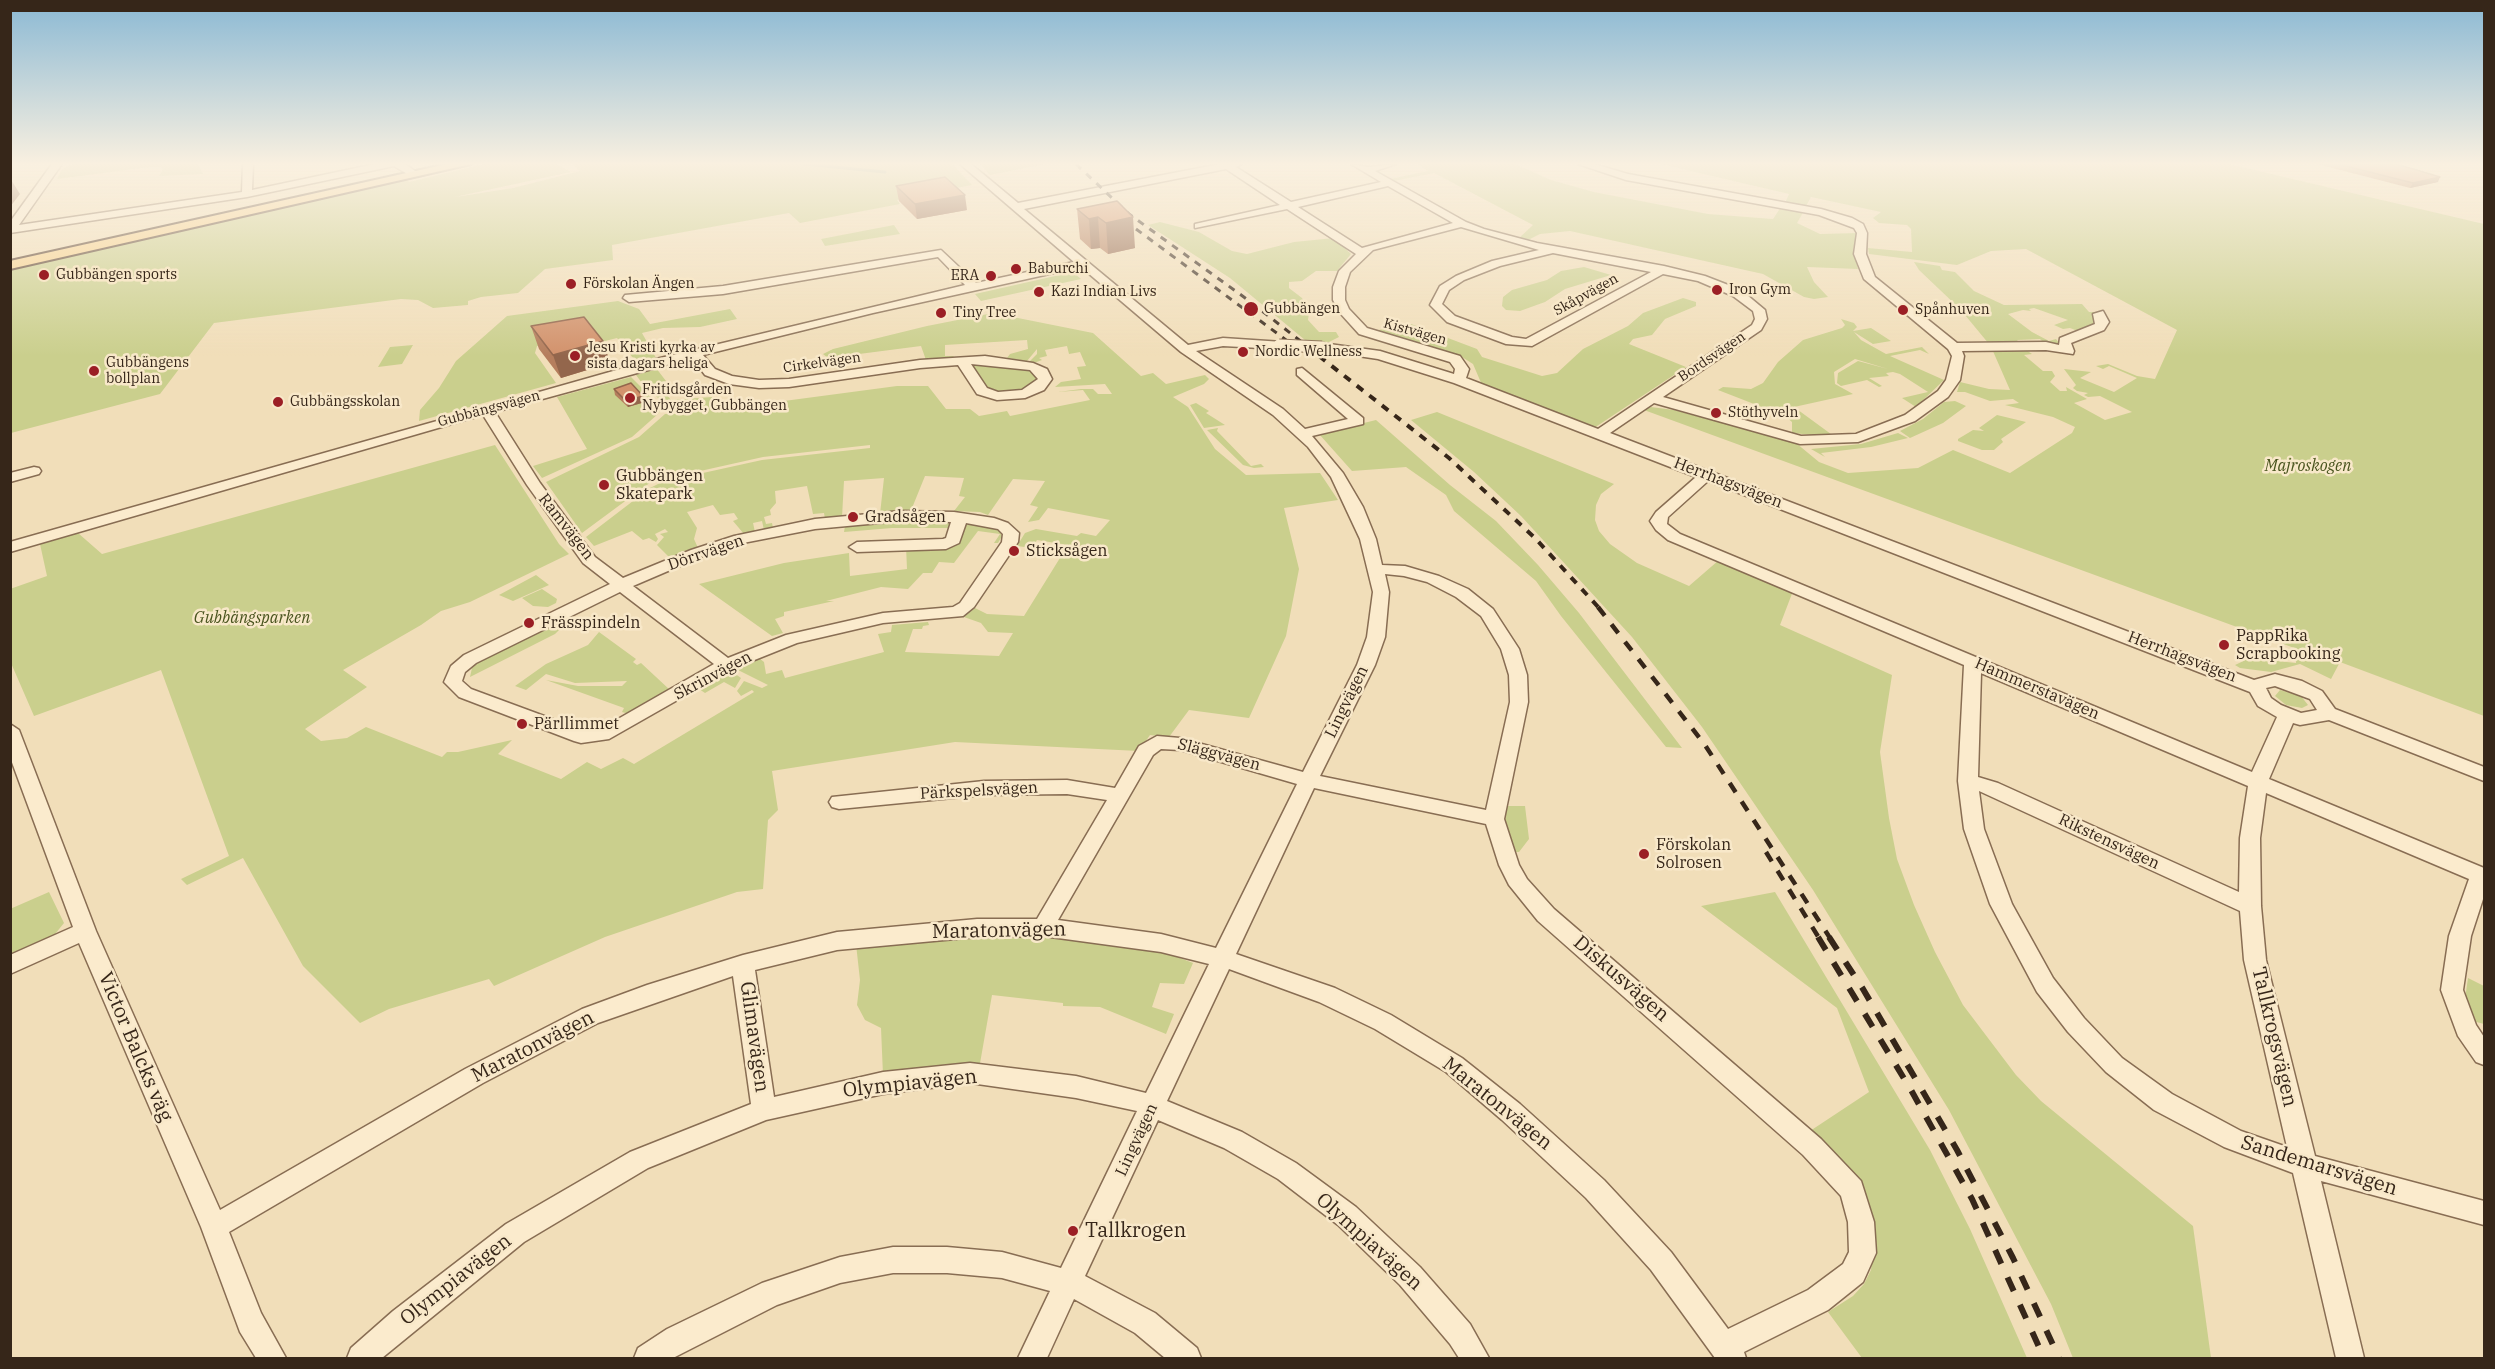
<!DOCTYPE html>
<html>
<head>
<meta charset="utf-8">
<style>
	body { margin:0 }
	#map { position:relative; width:2495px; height:1369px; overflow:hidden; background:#f1deb9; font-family:"IBM Plex Serif",serif }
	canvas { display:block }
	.frame { position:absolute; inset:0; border:12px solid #362619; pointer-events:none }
</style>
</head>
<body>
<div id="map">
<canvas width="2495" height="1369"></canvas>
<div class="frame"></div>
</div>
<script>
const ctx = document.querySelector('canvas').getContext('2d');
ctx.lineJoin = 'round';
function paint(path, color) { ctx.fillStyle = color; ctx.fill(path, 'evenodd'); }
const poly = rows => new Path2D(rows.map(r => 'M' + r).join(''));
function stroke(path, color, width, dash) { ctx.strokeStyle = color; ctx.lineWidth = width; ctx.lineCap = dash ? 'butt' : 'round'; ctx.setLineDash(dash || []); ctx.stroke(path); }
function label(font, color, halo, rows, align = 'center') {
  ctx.font = font + ' "IBM Plex Serif",serif'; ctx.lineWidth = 5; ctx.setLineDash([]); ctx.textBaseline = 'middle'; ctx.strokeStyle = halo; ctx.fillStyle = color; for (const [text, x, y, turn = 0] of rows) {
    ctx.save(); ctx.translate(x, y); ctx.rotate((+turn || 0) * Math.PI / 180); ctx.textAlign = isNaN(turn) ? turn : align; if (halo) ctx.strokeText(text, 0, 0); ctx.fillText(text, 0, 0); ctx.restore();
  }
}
const green = poly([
	[73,164,198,164,203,174,159,176,163,169,161,167,150,167,57,179,62,169],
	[484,164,556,164,571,172,455,197,513,188,580,171,572,164,952,164,972,185,897,200,900,204,800,223,789,213,612,245,613,260,545,269,518,293,481,297,468,301,468,305,433,308,418,300,401,299,214,323,160,394,11,433,11,269,352,191,407,179,409,182],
	[980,164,1046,164,990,175],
	[1417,164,1515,164,1551,180,1594,192,1708,214,1773,219,1781,207,1804,211,1797,223,1820,234,1857,233,1853,250,1858,269,1807,267,1814,282,1828,297,1814,299,1804,297,1763,274,1570,231,1540,234,1526,241,1518,239,1533,225,1434,173,1394,181,1390,179,1428,171],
	[1661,164,2229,164,2484,224,2484,716,2340,662,2331,679,2300,664,2271,672,2240,668,2235,665,2250,658,2296,663,2297,649,1644,410,1651,407,1674,410,1796,443,1819,462,1848,473,1918,468,1953,450,2010,473,2072,433,2075,427,2053,417,2005,405,2019,403,2013,399,1990,401,1965,392,1957,392,1960,382,1989,389,2010,390,1992,349,2026,350,2032,354,2024,355,2043,371,2052,371,2055,376,2050,382,2060,391,2067,391,2066,387,2087,399,2074,403,2105,420,2132,412,2100,396,2088,397,2084,395,2088,393,2077,391,2073,388,2076,385,2064,369,2091,372,2080,378,2114,392,2137,378,2109,366,2103,369,2096,366,2108,364,2137,376,2155,379,2177,330,2026,249,1991,251,1957,265,1869,254,1868,248,1912,252,1911,229,1907,225,1879,223,1873,218,1881,212,1811,197,1806,206,1785,203,1789,194],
	[1160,222,1199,232,1232,251,1247,254,1294,242,1334,238,1351,254,1337,271,1316,271,1302,281,1289,282,1289,288,1302,298,1309,313,1308,320,1319,332,1336,332,1339,337,1329,342,1305,340,1230,278,1148,225],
	[894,225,900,234,825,246,821,239],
	[1914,262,1940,266,1942,270,1955,272,1974,291,2004,305,2082,304,2089,312,2094,312,2096,325,2078,331,2070,328,2063,329,2054,325,2068,320,2034,308,2029,309,2031,311,2023,310,2008,314,2032,332,2049,341,2056,339,2059,343,2044,343,2040,339,2017,340,2020,343,1989,344,1960,309,1919,270],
	[1584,267,1611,275,1565,289,1545,302,1520,311,1506,310,1502,306,1503,297,1512,290,1547,280,1561,271],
	[1073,272,1081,279,981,301,975,294],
	[1683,298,1696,302,1696,306,1665,319,1652,335,1633,339,1629,344,1686,367,1594,428,1482,385,1473,364,1462,357,1373,331,1411,324,1477,349,1482,357,1542,376,1557,373,1583,349,1628,326,1643,313],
	[618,301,639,309,650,324,730,309,737,319,700,327,663,328,642,333,656,358,637,363,617,338,597,343,592,337,537,346,535,353,556,383,419,421,420,410,439,388,456,361,507,316],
	[993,313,1093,333,1141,376,1153,373,1166,384,1205,375,1209,379,1204,384,1173,397,1188,407,1215,449,1246,475,1320,473,1338,500,1284,508,1299,569,1286,636,1249,718,1189,710,1169,737,1150,735,1139,751,955,742,772,771,778,810,768,820,763,889,737,892,605,937,494,986,489,979,389,1009,360,1023,303,966,243,858,187,885,181,879,229,856,161,670,34,716,11,663,10,589,47,576,40,544,78,533,102,554,495,445,559,544,569,554,470,602,441,611,421,625,343,670,367,687,305,729,321,741,347,738,366,727,442,757,447,752,458,752,512,740,498,754,561,779,587,762,601,769,623,758,634,764,754,692,752,690,741,696,737,691,744,681,762,688,768,685,736,669,759,658,764,662,766,674,782,670,785,678,884,652,878,634,891,632,892,625,928,622,929,625,923,626,922,629,913,629,905,652,999,656,1013,633,988,632,981,623,964,617,975,608,987,614,1024,616,1068,545,1037,540,1032,548,1017,546,1025,533,1036,529,1077,536,1081,533,1096,536,1110,520,1048,508,1039,520,1028,522,1038,507,1030,505,1045,481,1013,479,988,515,980,512,954,511,965,497,959,496,964,478,925,476,910,513,880,514,884,478,844,481,842,517,825,519,824,513,813,514,807,486,775,491,776,503,770,510,771,515,764,517,766,524,772,523,773,528,764,530,762,521,753,523,755,532,744,534,733,521,738,519,734,513,720,515,713,505,687,512,697,528,694,539,698,548,680,552,681,554,670,558,657,545,664,537,660,534,668,532,665,529,655,534,658,539,656,542,649,538,643,540,632,531,594,546,586,537,650,488,662,482,762,460,870,448,870,445,763,457,651,482,582,533,546,482,639,437,665,414,679,414,683,411,669,407,645,387,636,375,656,368,666,381,657,383,671,400,712,397,715,407,769,403,897,386,928,386,946,409,970,409,979,416,1007,411,1010,416,1090,400,1083,390,1058,392,1081,389,1093,389,1098,394,1112,394,1105,384,1055,387,1061,382,1081,379,1077,367,1086,366,1080,352,1069,354,1067,346,1045,350,1047,356,1039,358,1042,360,1034,363,1029,362,1037,354,1037,349,1027,361,1007,358,1010,354,1028,349,1027,340,945,345,945,356,954,356,952,358,926,360,921,346,828,358,823,354,833,349,927,326],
	[1841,319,1854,323,1857,327,1853,331,1871,328,1891,341,1873,344,1854,332,1861,340,1886,354,1922,347,1929,354,1920,350,1890,356,1944,380,1916,407,1902,398,1928,392,1900,374,1893,372,1886,373,1889,376,1869,378,1882,386,1879,387,1867,380,1841,386,1837,383,1838,373,1858,361,1888,369,1855,359,1834,372,1835,384,1853,394,1794,407,1835,437,1792,433,1792,422,1785,416,1718,390,1723,387,1751,389,1763,383,1778,362,1803,340,1842,328,1845,325],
	[413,345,402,364,378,367,390,347],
	[995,364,1029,369,1039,379,1026,391,996,393,983,386,978,373,968,366],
	[631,377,662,408,658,414,632,437,542,478,533,466,587,449,557,397],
	[1955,401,1966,406,1943,423,1910,438,1900,431,1923,419,1944,402],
	[1196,403,1209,411,1206,413,1225,425,1204,428,1190,405],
	[1437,412,1614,484,1601,494,1596,505,1595,520,1599,531,1610,544,1637,563,1689,586,1719,560,1793,591,1780,625,1892,675,1880,752,1889,818,1897,859,1914,905,1935,952,1963,1005,2016,1075,2041,1101,2193,1226,2211,1358,2073,1358,2051,1304,1949,1110,1813,890,1702,727,1632,637,1521,516,1474,472,1411,420],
	[1997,415,2026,422,2001,439,2003,442,1994,450,1982,450,1958,441,1958,439,1973,430,1984,431,1979,428],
	[1376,420,1450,485,1496,521,1538,565,1579,613,1682,748,1666,747,1561,616,1536,581,1454,511,1446,495,1406,467,1352,471,1319,434],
	[1218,428,1217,431,1251,466,1261,464,1264,467,1254,468,1243,465,1207,430],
	[1898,433,1908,438,1871,447,1821,453,1825,457,1811,449,1861,444],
	[901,522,950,522,948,528,892,528,844,532,845,526],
	[963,524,986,526,999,531,1002,536,998,543,994,543,1000,534,978,531,954,563,939,562,932,573,923,573,908,589,881,587,826,601,834,601,784,612,784,616,775,619,783,633,772,636,699,584,784,563,849,553,850,576,907,569,906,546,946,546],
	[536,575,549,585,513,601,499,595],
	[542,589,557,599,556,603,548,607,533,606,522,598],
	[555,623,562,627,555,634,470,677,472,668,483,659],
	[599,632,636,659,633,662,637,665,641,663,670,690,629,714,622,712,624,708,546,680,578,686,622,686,627,681,575,683,546,674,526,690,515,686,546,664,588,645],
	[731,671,741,678,735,688,724,682,705,693,699,689],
	[2280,690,2301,696,2308,705,2302,708,2286,705,2275,696],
	[1505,806,1525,806,1529,839,1519,852,1512,852,1504,821],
	[49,892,64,923,51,939,11,958,10,909],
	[1775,892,1930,1150,1970,1229,2027,1358,1862,1358,1828,1312,1853,1296,1864,1284,1871,1270,1874,1240,1807,1133,1869,1092,1837,1008,1701,906],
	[1045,936,1103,940,1159,950,1193,963,1184,984,1160,983,1152,1007,1174,1014,1166,1034,1100,1007,1063,1006,1063,1003,992,995,979,1069,883,1075,881,1028,865,1020,857,1005,860,980,856,944,922,939],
	[2468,978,2484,986,2484,1024,2469,1020,2464,1006]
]);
const stream = poly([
	[804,164,885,172]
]);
const minor = poly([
	[52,164,62,164,19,225,242,192,243,164,253,164,252,190,375,164,405,164,418,173,409,175,394,166,247,197,10,233,10,222,52,164],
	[960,164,971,164,1018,203,1220,164,1242,164,1236,167,1291,202,1381,182,1351,164,1368,167,1396,164,1375,171,1466,222,1484,229,1537,243,1664,266,1705,276,1741,290,1765,310,1767,319,1761,330,1663,397,1801,436,1856,434,1905,415,1938,391,1946,380,1952,356,1948,349,1864,279,1854,254,1857,233,1854,228,1819,215,1626,180,1578,164,1594,164,1628,174,1821,209,1852,218,1863,224,1867,233,1866,254,1875,277,1957,343,2046,342,2059,345,2060,338,2095,324,2093,314,2103,311,2109,322,2104,330,2071,343,2074,351,2073,354,2046,350,1962,351,1964,356,1960,380,1948,397,1915,421,1858,442,1800,444,1654,403,1610,433,2254,680,2275,674,2302,681,2322,691,2335,709,2484,767,2484,781,2329,720,2300,725,2293,723,2269,779,2484,868,2484,896,2471,936,2463,990,2476,1025,2484,1037,2484,1065,2476,1062,2458,1036,2441,990,2449,936,2469,879,2266,793,2260,838,2261,906,2266,960,2315,1156,2484,1201,2484,1225,2321,1181,2364,1358,2336,1358,2293,1173,2224,1147,2154,1110,2106,1072,2068,1032,2037,992,1990,904,1964,829,1958,781,1964,665,1668,540,1656,530,1650,521,1656,512,1696,477,1454,383,1378,359,1318,350,1318,344,1322,343,1380,351,1454,374,1455,369,1450,362,1359,334,1340,313,1333,300,1333,287,1339,271,1356,254,1287,209,1195,228,1195,224,1280,205,1226,169,1024,209,1188,345,1223,338,1283,342,1283,348,1279,349,1223,346,1196,351,1283,409,1305,429,1348,419,1297,375,1297,369,1302,368,1363,418,1363,424,1312,436,1343,473,1363,507,1376,539,1382,565,1405,566,1439,576,1468,589,1493,609,1519,649,1527,675,1528,702,1504,819,1519,865,1527,879,1554,909,1821,1139,1861,1181,1874,1222,1876,1253,1863,1282,1828,1310,1744,1352,1746,1358,1715,1358,1651,1270,1586,1198,1502,1120,1446,1072,1375,1029,1319,1002,1229,969,1167,1101,1242,1132,1296,1163,1356,1207,1420,1267,1470,1324,1489,1358,1459,1358,1450,1344,1400,1285,1338,1225,1278,1179,1224,1148,1158,1120,1085,1276,1155,1313,1197,1348,1201,1358,1165,1358,1135,1333,1074,1299,1047,1358,1018,1358,1050,1291,1002,1278,947,1273,893,1273,840,1283,777,1305,673,1358,634,1358,638,1348,667,1329,762,1283,840,1257,893,1247,947,1247,1002,1252,1061,1268,1137,1111,1076,1098,970,1083,883,1094,766,1120,648,1168,524,1242,382,1358,347,1358,351,1348,393,1311,506,1224,630,1152,751,1104,733,976,598,1023,483,1083,229,1232,261,1313,286,1358,256,1358,240,1332,201,1227,79,943,10,974,10,955,73,927,10,757,10,724,19,730,96,931,220,1210,465,1069,582,1009,647,985,743,955,837,932,977,919,1037,919,1107,800,1067,794,984,795,839,809,832,807,829,802,832,797,984,781,1067,780,1115,788,1139,746,1157,736,1180,738,1303,772,1357,665,1367,637,1373,592,1360,539,1331,477,1308,447,1273,415,1181,352,1081,267,873,313,703,355,715,369,732,376,759,380,789,379,920,360,985,356,1033,363,1047,369,1052,379,1044,390,1025,398,997,400,977,394,958,365,920,368,789,387,759,388,729,384,705,375,692,358,495,412,540,483,595,557,623,578,691,550,734,536,815,519,901,511,954,512,994,518,1008,523,1019,533,1018,542,974,607,963,616,883,623,797,643,732,669,609,739,581,743,574,741,459,697,444,682,451,666,464,655,610,584,583,563,527,485,483,415,10,552,10,542,652,360,965,285,938,257,723,294,629,302,623,298,625,295,723,286,941,250,976,283,1074,262,960,164],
	[1388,186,1453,223,1362,248,1298,207,1388,186],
	[1461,227,1539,250,1492,261,1456,276,1440,286,1430,305,1447,322,1506,344,1532,346,1663,274,1698,281,1733,296,1753,311,1755,319,1752,325,1598,429,1466,378,1469,369,1460,356,1367,328,1349,309,1345,300,1345,287,1350,272,1373,250,1461,227],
	[1553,253,1651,272,1526,339,1512,337,1455,316,1442,304,1449,290,1464,280,1500,266,1553,253],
	[971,364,1030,370,1038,379,1022,390,998,392,987,388,971,364],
	[1708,481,2250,692,2258,706,2277,717,2252,772,1680,534,1667,524,1668,517,1708,481],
	[901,521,951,522,946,538,943,539,857,542,849,547,857,552,946,549,959,543,966,523,998,529,1003,534,1002,542,960,603,953,607,883,613,786,635,728,658,633,586,703,556,743,543,815,529,901,521],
	[1385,574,1404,576,1427,582,1456,597,1481,616,1501,649,1509,675,1510,702,1486,810,1320,776,1375,665,1385,637,1389,592,1385,574],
	[620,592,714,664,604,727,582,730,471,689,462,681,465,672,476,663,620,592],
	[1981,673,2248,786,2240,838,2239,892,1998,783,1978,777,1981,673],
	[2275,686,2310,699,2317,710,2301,713,2281,705,2271,698,2266,688,2275,686],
	[1161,749,1180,750,1297,784,1216,948,1161,934,1058,920,1153,755,1161,749],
	[1314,788,1486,824,1499,865,1509,885,1538,921,1803,1155,1841,1196,1848,1222,1849,1252,1843,1264,1808,1290,1728,1329,1671,1252,1604,1180,1520,1104,1462,1058,1391,1015,1335,988,1236,954,1314,788],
	[1979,791,2240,911,2244,960,2287,1147,2241,1131,2172,1094,2122,1058,2084,1018,2053,978,2012,904,1984,829,1979,791],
	[1043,936,1161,952,1209,964,1146,1093,1076,1076,970,1063,883,1072,774,1097,755,970,837,950,977,937,1043,936],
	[34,467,39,468,41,471,39,474,10,482,10,473,34,467]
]);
const major = poly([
	[447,164,471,164,10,269,10,261,447,164]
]);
const railFar3 = poly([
	[1076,164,1129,214,1248,300,1321,357],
	[1136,229,1305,354]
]);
const railFar2 = poly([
	[1319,356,1449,458,1535,538,1600,609]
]);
const railFar1 = poly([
	[1598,607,1705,745,1830,938],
	[1766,852,1819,938]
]);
const rail = poly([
	[1818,937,1911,1090,1972,1199,2044,1358],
	[1829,937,1863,989,1957,1150,2013,1258,2059,1358]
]);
const minorBridge = poly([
	[1279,345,1322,347]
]);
const wall = poly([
	[2317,164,2395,164,2438,182,2410,188],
	[896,186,967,210,917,219,899,201],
	[1117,201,1135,248,1108,254,1100,248,1091,249,1080,239,1077,209],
	[531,326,603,341,610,363,561,378,539,349],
	[614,389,645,402,628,407,615,395]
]);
const shadedWall = poly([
	[2440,177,2438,182,2410,188,2413,183],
	[10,178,20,194,10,207],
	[965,195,967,210,917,219,915,204],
	[1098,217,1100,248,1091,249,1089,219],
	[1133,217,1135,248,1108,254,1106,223],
	[603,341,610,363,561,378,553,355],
	[643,396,645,402,628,407,626,401]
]);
const building = poly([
	[2338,164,2395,164,2410,168,2440,177,2413,183,2338,164],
	[945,177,965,195,915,204,896,186,945,177],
	[1117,201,1133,217,1106,223,1098,217,1089,219,1077,209,1117,201],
	[584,317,603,341,553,355,531,326,584,317],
	[631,383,643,396,626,401,614,389,631,383]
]);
const markers = [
	[1016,269,6,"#9b1f25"],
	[44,275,6,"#9b1f25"],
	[991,276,6,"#9b1f25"],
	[571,284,6,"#9b1f25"],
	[1717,290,6,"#9b1f25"],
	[1039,292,6,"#9b1f25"],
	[1251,309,8,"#9b1f25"],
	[1903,310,6,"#9b1f25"],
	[941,313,6,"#9b1f25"],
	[1243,352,6,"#9b1f25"],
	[575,356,6,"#9b1f25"],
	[94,371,6,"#9b1f25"],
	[630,398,6,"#9b1f25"],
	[278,402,6,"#9b1f25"],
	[1716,413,6,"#9b1f25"],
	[604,485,6,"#9b1f25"],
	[853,517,6,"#9b1f25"],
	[1014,551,6,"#9b1f25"],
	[529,623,6,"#9b1f25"],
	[2224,645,6,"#9b1f25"],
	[522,724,6,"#9b1f25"],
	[1644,854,6,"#9b1f25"],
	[1073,1231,6,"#9b1f25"]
];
const farPoinames = [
	["Baburchi",1028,269],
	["Gubbängen sports",56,275],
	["ERA",979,276,"right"],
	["Förskolan Ängen",583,284],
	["Iron Gym",1729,290],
	["Kazi Indian Livs",1051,292],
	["Gubbängen",1264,309],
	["Spånhuven",1915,310],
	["Tiny Tree",953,313],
	["Jesu Kristi kyrka av",587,348],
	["sista dagars heliga",587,364],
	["Nordic Wellness",1255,352],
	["Gubbängens",106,363],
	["bollplan",106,379],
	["Fritidsgården",642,390],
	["Nybygget, Gubbängen",642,406],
	["Gubbängsskolan",290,402],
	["Stöthyveln",1728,413]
];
const farStreetnames = [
	["Skåpvägen",1586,295,-29],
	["Kistvägen",1415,332,16],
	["Bordsvägen",1712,357,-34],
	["Cirkelvägen",822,363,-8],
	["Gubbängsvägen",489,409,-15]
];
const parkNames = [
	["Majroskogen",2308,466],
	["Gubbängsparken",252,618]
];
const poiNames = [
	["Gubbängen",616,476],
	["Skatepark",616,494],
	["Gradsågen",865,517],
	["Sticksågen",1026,551],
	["Frässpindeln",541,623],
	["PappRika",2236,636],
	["Scrapbooking",2236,654],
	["Pärllimmet",534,724],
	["Förskolan",1656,845],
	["Solrosen",1656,863]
];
const streetNames = [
	["Herrhagsvägen",1728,483,21],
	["Ramvägen",566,527,52],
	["Dörrvägen",706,553,-19],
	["Herrhagsvägen",2182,657,21],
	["Skrinvägen",713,676,-28],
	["Hammerstavägen",2037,689,23],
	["Lingvägen",1347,702,-64],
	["Släggvägen",1219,755,15],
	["Pärkspelsvägen",979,791,-3],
	["Rikstensvägen",2109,842,25],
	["Lingvägen",1137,1140,-65]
];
const nearStreetnames = [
	["Maratonvägen",999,931,-1],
	["Diskusvägen",1621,979,41],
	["Glimavägen",754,1037,82],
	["Tallkrogsvägen",2274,1037,77],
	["Victor Balcks väg",135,1047,67],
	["Maratonvägen",533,1047,-27],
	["Olympiavägen",910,1084,-6],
	["Maratonvägen",1497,1104,39],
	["Sandemarsvägen",2319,1166,17],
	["Olympiavägen",1369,1242,42],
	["Olympiavägen",456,1280,-38]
];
const nearPoinames = [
	["Tallkrogen",1085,1231]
];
paint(green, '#cacf8d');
stroke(stream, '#668e82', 3);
stroke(minor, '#886d53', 3);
stroke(major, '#553b28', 4);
paint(minor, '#fbebcd');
paint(major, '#f8d28d');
stroke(railFar3, '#362619', 3, [7, 7]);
stroke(railFar2, '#362619', 4, [8, 8]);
stroke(railFar1, '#362619', 4.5, [11, 11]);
stroke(rail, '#362619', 6, [15, 15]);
stroke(minorBridge, '#886d53', 13, []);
stroke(minorBridge, '#fbebcd', 11);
paint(wall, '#b57e5d');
paint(shadedWall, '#93664c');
paint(building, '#d2926c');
stroke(building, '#93664c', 1.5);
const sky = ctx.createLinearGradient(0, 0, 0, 356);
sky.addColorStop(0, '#8bb9d4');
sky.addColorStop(0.46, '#f9f0e0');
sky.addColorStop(1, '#f9f0e000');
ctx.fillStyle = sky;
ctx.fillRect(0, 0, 2495, 356);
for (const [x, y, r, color] of markers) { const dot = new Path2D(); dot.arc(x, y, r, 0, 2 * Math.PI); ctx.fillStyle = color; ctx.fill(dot); stroke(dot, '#f8e8c9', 2); }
label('14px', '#362619', '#f8e8c9', farPoinames, 'left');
label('14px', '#362619', '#f8e8c9', farStreetnames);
label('italic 16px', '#49541e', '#f8e8c9', parkNames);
label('16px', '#362619', '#f8e8c9', poiNames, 'left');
label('16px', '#362619', '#f8e8c9', streetNames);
label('20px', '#362619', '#f8e8c9', nearStreetnames);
label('20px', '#362619', '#f8e8c9', nearPoinames, 'left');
</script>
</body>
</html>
